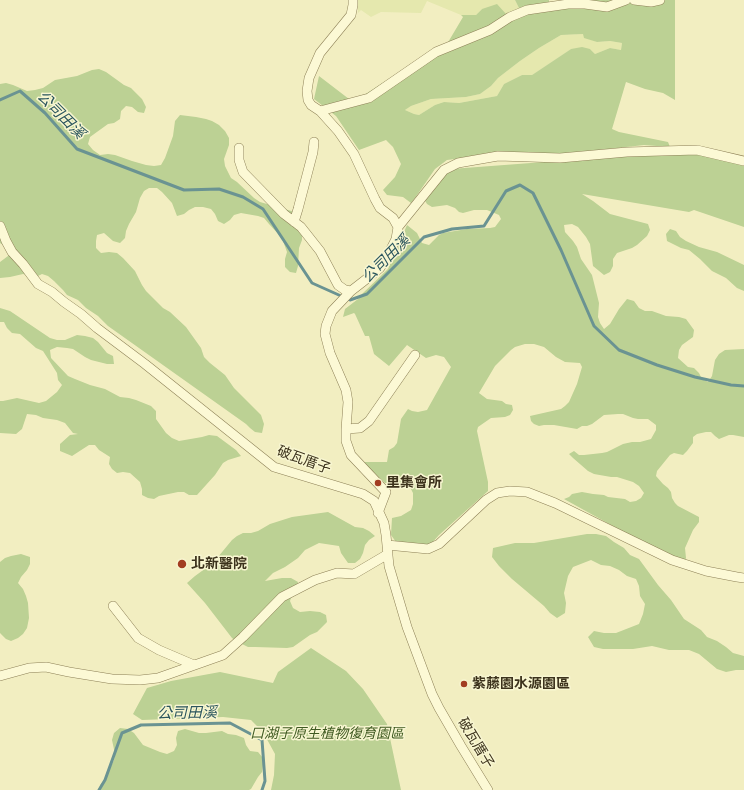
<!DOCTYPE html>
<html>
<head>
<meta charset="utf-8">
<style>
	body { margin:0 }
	canvas { display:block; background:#f2eec1 }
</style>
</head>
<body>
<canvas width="744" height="790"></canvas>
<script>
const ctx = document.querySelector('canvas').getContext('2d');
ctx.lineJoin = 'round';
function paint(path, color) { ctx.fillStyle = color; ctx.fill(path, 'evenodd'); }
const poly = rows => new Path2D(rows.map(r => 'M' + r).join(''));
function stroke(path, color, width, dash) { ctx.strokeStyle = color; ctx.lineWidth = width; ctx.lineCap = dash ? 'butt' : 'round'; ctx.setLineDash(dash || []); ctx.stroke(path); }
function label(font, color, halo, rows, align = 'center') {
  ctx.font = font + ' "Playfair Display","Noto Sans TC",serif'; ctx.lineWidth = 3; ctx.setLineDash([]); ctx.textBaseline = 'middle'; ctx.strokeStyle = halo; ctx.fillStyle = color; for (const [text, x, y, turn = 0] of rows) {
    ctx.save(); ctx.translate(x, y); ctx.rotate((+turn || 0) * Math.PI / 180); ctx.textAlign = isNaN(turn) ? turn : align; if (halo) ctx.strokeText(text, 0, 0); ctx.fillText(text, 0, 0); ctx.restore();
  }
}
const farmland = poly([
	[358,0,515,0,519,8,512,13,505,14,482,9,476,15,461,15,427,1,421,13,381,12,371,17,361,10,358,13],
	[583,34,587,38,597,42,610,41,622,43,621,50,610,48,595,54,590,49,571,49,532,75,522,75,504,84,497,96,459,103,444,102,435,105,419,115,414,114,405,110,411,106,431,99,466,97,480,94,491,86,498,78,520,61,539,48,561,35]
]);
const green = poly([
	[515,0,549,0,549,3,592,0,675,0,675,100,663,93,645,89,626,82,612,129,619,132,668,142,670,147,644,145,573,153,486,155,447,160,435,169,415,198,411,203,403,197,387,195,383,190,395,177,401,164,393,147,386,140,359,150,336,116,314,99,319,76,349,99,361,97,427,54,447,44,463,17,461,15,476,15,482,9,497,4,506,14,512,13,519,8],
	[583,34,584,38,597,42,610,41,622,43,621,50,610,48,595,54,590,49,582,47,571,49,532,75,522,75,504,84,497,96,459,103,444,102,435,105,419,115,414,114,405,110,411,106,431,99,466,97,480,94,491,86,498,78,520,61,539,48,561,35],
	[99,69,106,72,124,85,131,88,142,99,146,107,144,113,138,112,132,107,126,106,121,111,120,119,114,123,108,124,90,137,88,144,93,150,100,155,108,154,115,155,132,161,146,165,154,166,161,165,165,158,173,136,175,121,180,115,196,117,206,119,212,121,219,125,225,131,229,138,229,145,224,159,225,166,231,178,237,182,254,198,260,202,295,212,302,231,302,240,299,248,298,266,296,273,290,272,285,267,285,259,287,252,282,238,269,224,264,218,258,216,241,213,234,215,230,220,224,224,218,221,215,214,211,209,203,207,195,207,189,210,184,214,177,216,172,203,162,192,157,188,149,188,144,191,140,198,136,212,129,224,126,231,125,238,120,243,113,241,104,233,97,235,96,241,96,248,101,253,109,252,117,253,123,258,135,271,142,285,146,291,163,308,170,312,186,327,201,348,204,357,210,363,225,375,234,388,261,415,264,424,262,433,255,432,250,428,246,424,108,326,98,316,86,308,78,300,67,295,63,290,54,281,48,276,42,274,36,277,23,274,10,277,0,278,0,262,8,256,12,250,0,243,0,84,6,83,13,85,27,91,35,90,43,88,55,80,77,76,92,70],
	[688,153,744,161,744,227,694,210,689,212,582,194,593,201,610,214,648,224,650,230,647,236,637,245,632,248,617,253,613,259,613,266,610,272,604,275,593,266,590,244,586,237,578,227,572,224,564,225,565,232,573,241,577,247,581,259,592,275,599,303,598,317,600,323,604,329,610,324,619,309,627,299,634,301,639,308,645,311,652,311,666,316,679,317,686,319,694,330,693,337,682,345,679,350,678,358,688,367,694,368,699,373,702,379,708,382,712,376,715,360,719,354,725,350,744,349,744,437,733,435,729,435,719,439,715,436,711,432,706,432,697,434,693,437,693,443,687,451,683,455,674,453,670,455,657,471,656,476,663,484,668,488,671,492,672,498,675,503,678,506,699,517,699,522,693,530,685,548,686,558,684,564,669,557,564,499,569,497,572,494,582,492,593,494,604,495,608,497,625,499,630,502,636,501,641,498,644,493,639,486,633,482,617,477,611,477,594,474,588,471,573,458,569,454,574,451,579,455,584,455,602,453,607,452,623,444,632,442,640,442,651,439,656,430,656,425,648,419,638,419,633,418,623,414,618,414,604,415,592,424,587,426,582,426,577,429,554,425,544,425,539,426,534,424,531,421,530,416,561,409,565,406,569,402,577,384,582,367,580,363,565,362,556,357,544,347,534,344,525,344,515,347,511,350,495,366,479,393,487,399,502,401,506,404,512,405,513,410,510,415,505,417,491,418,478,427,477,431,488,482,488,491,439,535,431,544,425,547,396,542,391,535,392,518,401,516,411,510,413,504,413,493,410,487,404,483,385,483,362,462,387,462,389,450,394,447,397,443,401,419,408,409,412,411,418,412,427,410,451,367,444,357,436,355,426,358,407,345,389,366,374,354,369,336,365,336,355,314,354,313,343,317,345,309,358,299,362,294,388,269,407,225,417,233,422,243,429,245,439,235,443,233,467,229,490,228,495,227,501,219,499,215,487,210,474,210,463,213,459,212,455,208,447,205,432,207,427,204,424,199,426,195,451,169,611,157],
	[670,229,676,231,680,237,686,241,699,247,717,252,744,265,744,291,737,288,726,278,712,271,700,259,689,250,681,248,667,241,666,234],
	[0,308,10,311,50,338,57,340,65,340,77,335,85,336,93,338,98,342,107,353,113,356,114,364,107,364,91,360,85,357,73,349,67,348,57,347,50,350,51,358,68,376,75,379,90,385,105,389,120,397,129,398,136,400,151,406,156,411,156,419,166,433,172,438,179,441,202,437,209,435,217,436,236,450,241,456,228,460,223,463,215,475,197,495,189,495,184,492,178,492,159,496,154,499,148,498,142,495,142,489,140,482,130,473,123,472,117,473,112,469,109,464,110,457,99,450,95,445,89,445,72,456,60,451,60,444,70,435,78,434,73,433,65,423,57,420,43,418,36,415,27,414,22,429,16,434,0,433,0,401,3,401,17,398,39,403,46,401,57,392,62,385,58,380,57,373,43,351,36,348,20,334,12,333,7,328,4,322,0,322],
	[328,512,355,527,363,528,369,531,375,536,369,540,365,545,363,553,360,559,355,563,348,563,341,553,339,546,319,543,305,550,298,558,285,567,273,573,265,581,282,578,291,578,298,582,296,589,292,595,290,601,293,608,300,612,310,611,320,612,326,615,327,622,317,632,310,635,293,647,287,648,255,647,248,647,236,641,232,638,205,603,187,583,195,576,213,563,232,540,237,536,243,533,251,533,258,531,270,524,292,517],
	[587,534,596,534,606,536,614,542,624,548,630,555,639,559,658,585,671,600,684,619,701,630,707,637,717,641,726,647,733,653,744,656,744,670,736,670,726,672,717,669,699,654,689,650,669,650,652,646,633,649,603,649,594,647,588,637,594,631,604,633,616,633,639,624,643,614,645,604,640,596,639,586,636,579,627,576,619,570,610,566,601,565,591,560,573,567,568,576,564,593,566,603,565,613,557,618,550,613,544,606,512,579,499,566,492,557,493,548,515,543,534,543],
	[21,554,30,557,30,564,27,570,21,577,18,583,23,589,26,596,28,603,29,618,27,628,23,634,18,638,11,641,6,639,0,633,0,562,5,558,11,556],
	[311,648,346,671,363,689,387,724,401,790,271,790,274,775,275,754,263,732,251,720,223,717,142,720,133,714,147,688,171,681,220,672,273,683,278,672],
	[120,728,128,729,134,733,143,745,160,752,167,754,174,751,177,745,176,738,178,731,185,729,199,733,206,733,222,731,228,734,236,735,244,738,246,745,250,751,258,752,263,758,263,765,262,772,258,777,251,789,249,790,99,790,100,785,105,779,114,760,115,754,112,740,114,733]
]);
const stream = poly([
	[0,100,20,91,45,113,77,149,184,190,219,189,243,197,263,209,312,283,350,300,367,294,424,237,452,229,484,226,506,191,520,185,533,193,561,250,594,326,619,350,657,365,695,377,731,385,744,386],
	[99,790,105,780,122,733,141,725,230,723,262,740,265,781,262,790]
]);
const minor = poly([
	[353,0,353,5,351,15,320,53,309,78,307,91,308,100,311,105,320,111,338,131,354,154,375,199,380,208,393,218,398,227,396,239,388,255,380,268,369,277,351,291,332,311,326,326,325,334,330,353,346,390,348,402,346,429,346,441,351,455,386,492,378,513],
	[634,0,651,2,660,0],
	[320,111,369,98,436,52,490,30,510,17,527,10,568,4,585,4,607,7,626,0],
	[239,148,239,160,243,172,284,214,301,227,320,251,338,285,345,290,351,291],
	[294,222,298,209,313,152,314,142],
	[0,226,6,241,12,252,23,264,38,284,52,292,64,302,81,314,97,328,145,364,274,467,363,494,374,501,384,523,386,535,389,566,407,627,432,694,439,708,461,746,488,790],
	[398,227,444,170,458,163,498,156,560,158,627,152,697,150,744,161],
	[346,429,360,428,369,421,415,355],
	[387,545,428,549,439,544,486,500,497,493,510,491,527,492,555,503,672,560,706,571,737,577,744,578],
	[113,606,138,638,159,650,194,665],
	[0,676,29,668,46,667,69,672,112,679,140,680,158,678,223,655,243,637,282,597,315,580,337,573,354,574,388,554]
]);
const markers = [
	[378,483,4,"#a23d21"],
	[182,564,5,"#a23d21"],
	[464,684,4,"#a23d21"]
];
const streetNames = [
	["破瓦厝子",304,460,20],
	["破瓦厝子",476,743,59]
];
const poiNames = [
	["里集會所",386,483],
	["北新醫院",191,564],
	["紫藤園水源園區",472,684]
];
const parkNames = [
	["口湖子原生植物復育園區",327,734]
];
const waterNames = [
	["公司田溪",61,115,45],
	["公司田溪",386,259,-45],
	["公司田溪",187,713,-1]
];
paint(farmland, '#e5e8ae');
paint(green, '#bcd194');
stroke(stream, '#6a9392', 3);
stroke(minor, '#8d8057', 10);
stroke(minor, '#fcf9d5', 9);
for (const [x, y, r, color] of markers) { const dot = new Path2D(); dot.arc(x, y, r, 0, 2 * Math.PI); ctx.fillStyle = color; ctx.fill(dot); stroke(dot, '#f8f6d1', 1.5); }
label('14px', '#3c321c', '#f8f6d1', streetNames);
label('bold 14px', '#3c321c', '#f8f6d1', poiNames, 'left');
label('italic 14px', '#3f5a21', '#f8f6d1', parkNames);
label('italic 15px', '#2a555d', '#f8f6d1', waterNames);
</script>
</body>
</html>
